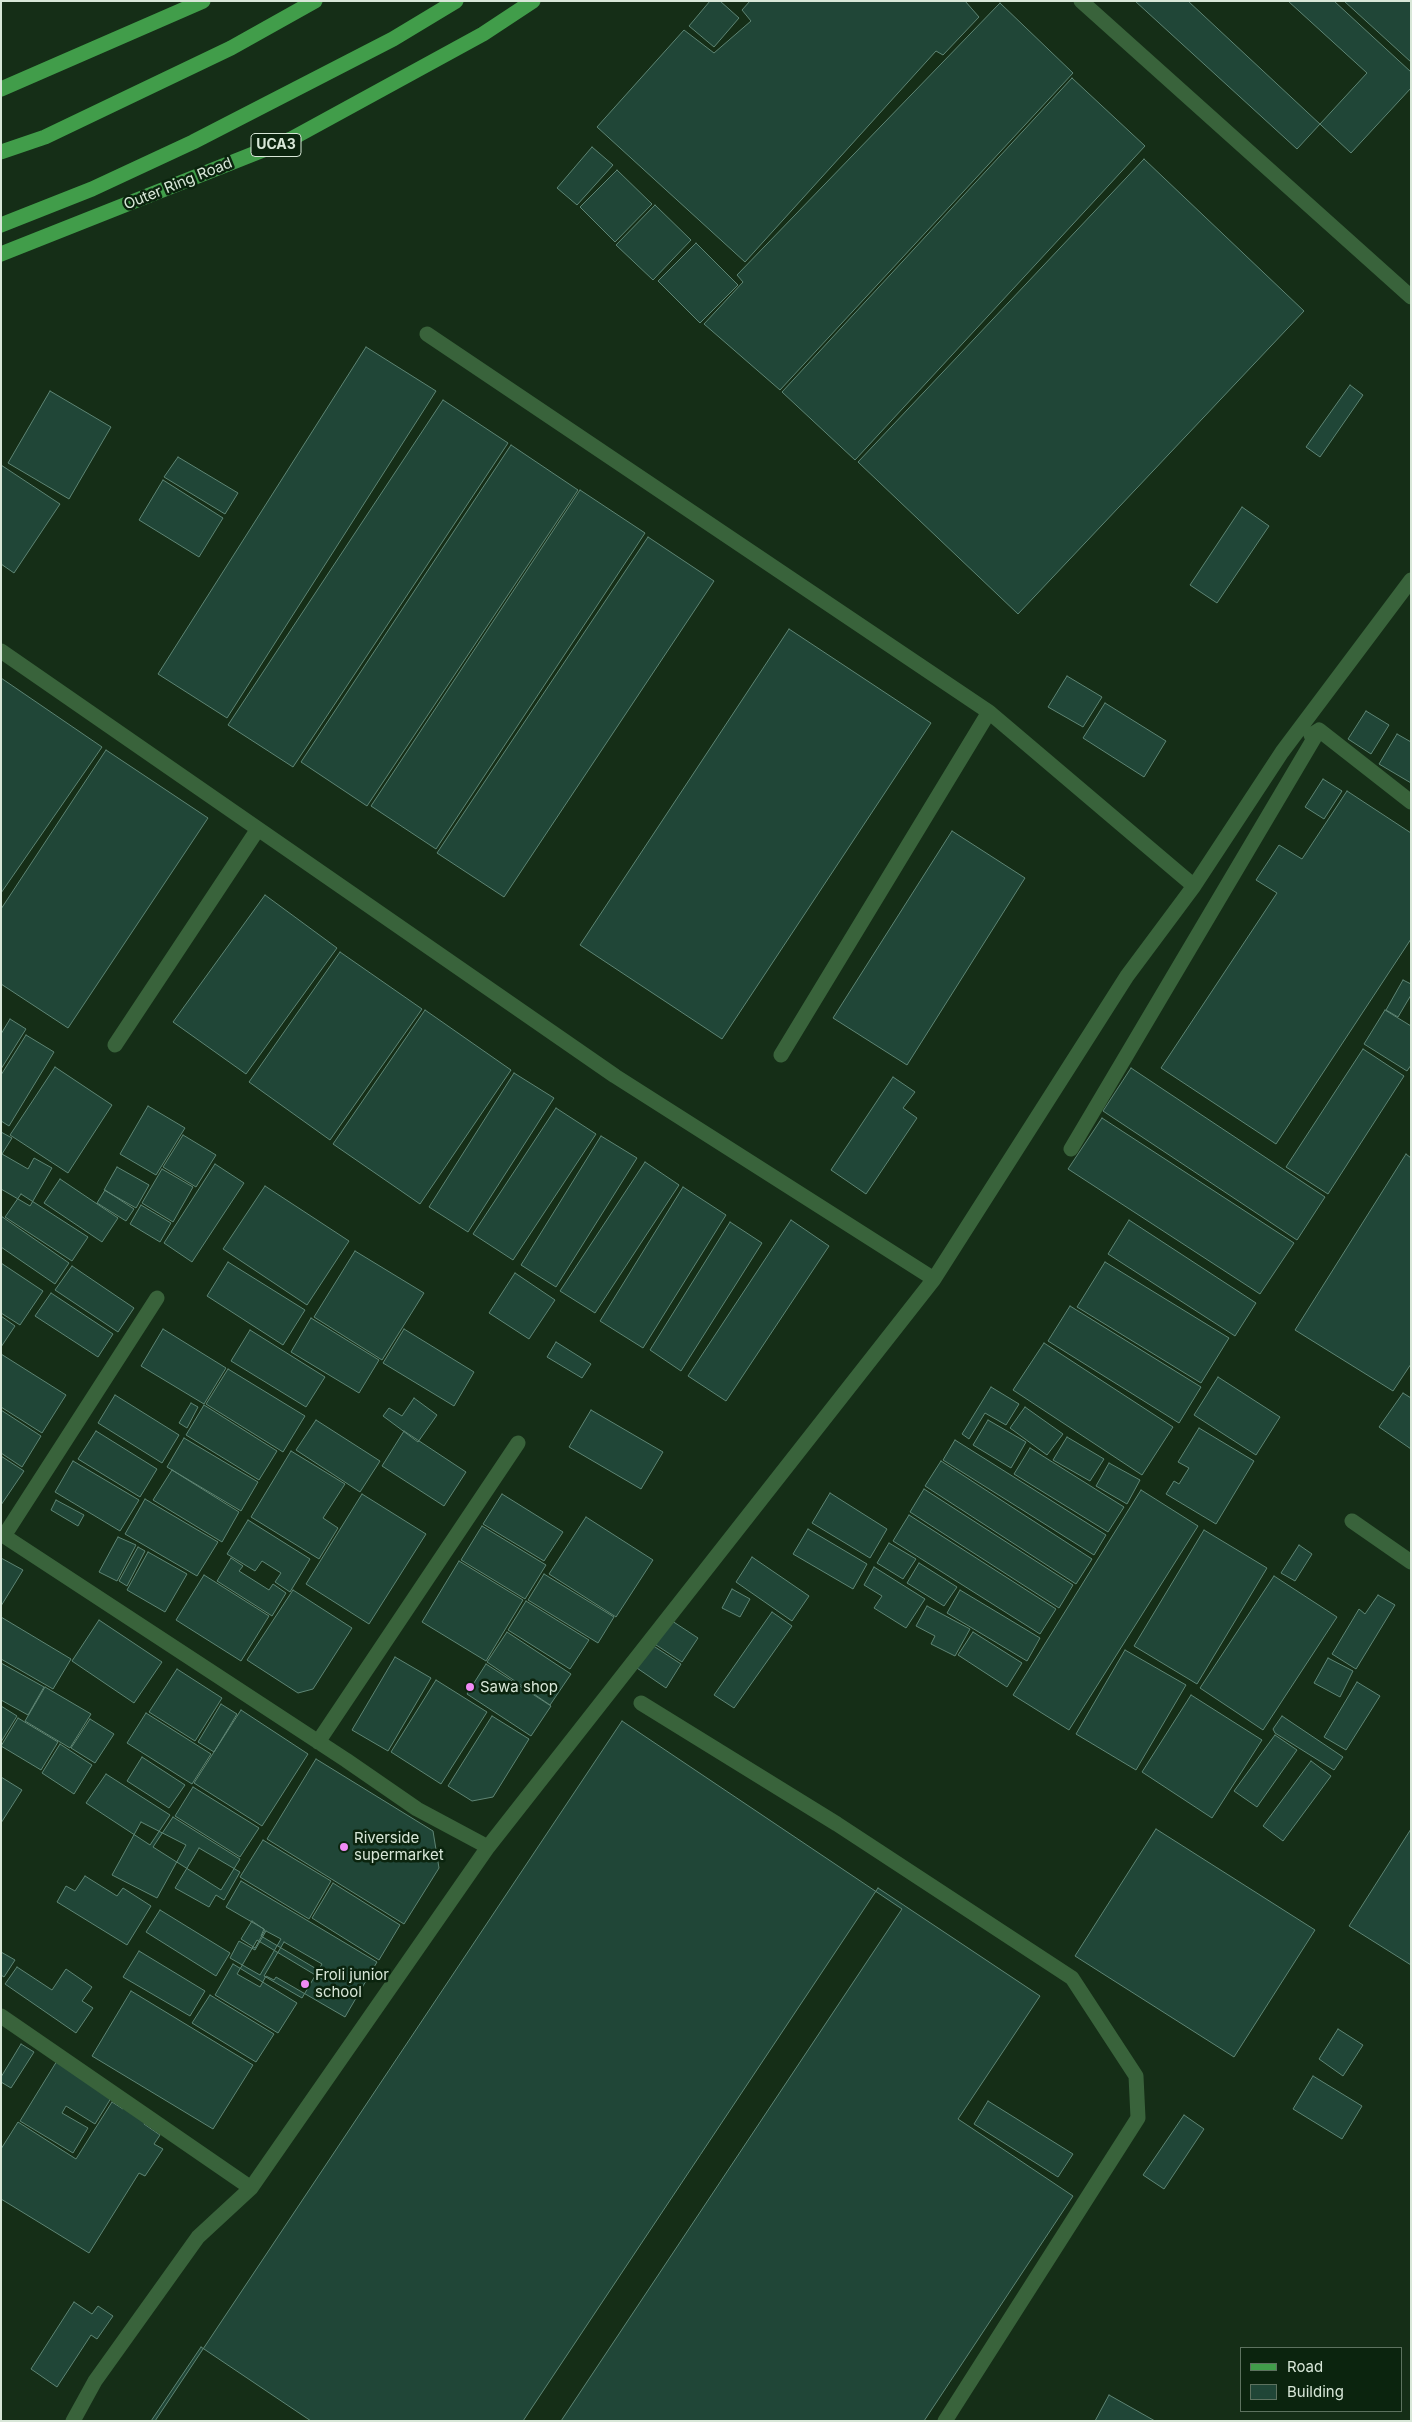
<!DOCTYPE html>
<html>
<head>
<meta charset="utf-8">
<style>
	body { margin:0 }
	#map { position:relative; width:1412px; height:2422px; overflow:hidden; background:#152e17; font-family:Inter,sans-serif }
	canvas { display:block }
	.frame { position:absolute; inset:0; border:2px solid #d8e7d8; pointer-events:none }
	.legend { position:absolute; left:1240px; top:2347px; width:162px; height:65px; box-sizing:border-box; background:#0b240e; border:1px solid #5d725f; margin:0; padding:6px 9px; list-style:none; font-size:15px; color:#d8e7d8 }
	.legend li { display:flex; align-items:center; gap:10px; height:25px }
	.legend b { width:25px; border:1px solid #5d725f }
</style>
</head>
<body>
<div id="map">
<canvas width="1412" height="2422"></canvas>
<div class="frame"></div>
<ul class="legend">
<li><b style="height:6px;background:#419d4a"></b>Road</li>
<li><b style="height:14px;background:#204637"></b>Building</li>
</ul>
</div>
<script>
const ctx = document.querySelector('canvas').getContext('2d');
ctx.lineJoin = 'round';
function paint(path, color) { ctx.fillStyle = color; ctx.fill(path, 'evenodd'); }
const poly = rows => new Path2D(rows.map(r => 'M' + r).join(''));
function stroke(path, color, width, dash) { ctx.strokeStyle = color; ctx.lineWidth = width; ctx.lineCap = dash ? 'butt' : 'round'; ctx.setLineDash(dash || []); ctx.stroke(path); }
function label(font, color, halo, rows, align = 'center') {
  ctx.font = font + ' Inter,sans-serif'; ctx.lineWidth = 5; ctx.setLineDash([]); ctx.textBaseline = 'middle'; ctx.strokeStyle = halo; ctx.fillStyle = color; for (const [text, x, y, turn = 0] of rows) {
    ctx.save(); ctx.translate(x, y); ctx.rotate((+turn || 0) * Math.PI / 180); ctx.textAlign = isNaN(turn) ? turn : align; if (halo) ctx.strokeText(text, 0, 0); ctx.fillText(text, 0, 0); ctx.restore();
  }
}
const building = poly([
	[710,1,720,1,739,18,714,47,689,26,710,1],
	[750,1,965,1,979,17,943,55,936,51,745,262,597,127,684,30,714,53,751,21,742,10,750,1],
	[1135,1,1288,1,1367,73,1297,149,1135,1],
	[1188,1,1334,1,1411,72,1411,88,1351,153,1188,1],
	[1344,1,1411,1,1411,62,1344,1],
	[1000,3,1073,73,780,390,704,324,743,282,737,275,1000,3],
	[1072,78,1145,146,855,460,782,392,1072,78],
	[592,147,613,165,577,205,557,188,592,147],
	[1144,159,1304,311,1018,614,858,462,1144,159],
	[617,170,652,204,615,242,580,207,617,170],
	[655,205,691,240,653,280,616,245,655,205],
	[696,243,738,285,700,323,658,281,696,243],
	[366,347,436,391,227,718,158,674,366,347],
	[1350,385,1363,395,1320,457,1306,447,1350,385],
	[50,391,111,427,69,499,8,463,50,391],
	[443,400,508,443,293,767,228,725,443,400],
	[511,445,578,490,367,806,301,762,511,445],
	[178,457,238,493,225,514,164,477,178,457],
	[1,465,60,504,14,573,1,564,1,465],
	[163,480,223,518,199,557,139,520,163,480],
	[580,490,645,533,436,849,371,806,580,490],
	[1242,507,1269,526,1217,603,1190,585,1242,507],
	[648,537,714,581,504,897,437,853,648,537],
	[789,629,931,723,722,1039,580,945,789,629],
	[1067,676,1102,697,1083,727,1048,707,1067,676],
	[1,678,102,747,1,893,1,678],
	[1105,703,1166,741,1144,777,1083,738,1105,703],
	[1366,711,1389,725,1371,754,1348,739,1366,711],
	[1397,734,1411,742,1411,783,1379,764,1397,734],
	[106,750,208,818,68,1028,1,984,1,909,106,750],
	[1323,779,1342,791,1324,819,1305,807,1323,779],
	[1347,791,1411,833,1411,939,1276,1144,1161,1068,1277,893,1256,880,1279,845,1302,859,1347,791],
	[952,831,1025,878,907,1065,833,1018,952,831],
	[265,895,337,948,246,1074,173,1022,265,895],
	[340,952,422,1009,330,1140,249,1082,340,952],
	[1403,980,1411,984,1411,995,1398,1017,1386,1010,1403,980],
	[425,1010,511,1070,420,1204,333,1144,425,1010],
	[1385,1010,1411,1026,1411,1065,1407,1071,1364,1044,1385,1010],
	[10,1019,26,1029,1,1069,1,1034,10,1019],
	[26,1035,54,1052,9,1126,1,1121,1,1075,26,1035],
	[1363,1049,1404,1076,1328,1194,1286,1167,1363,1049],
	[55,1067,112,1105,68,1173,10,1135,55,1067],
	[1131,1068,1325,1197,1297,1240,1103,1111,1131,1068],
	[514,1073,554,1098,468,1232,429,1207,514,1073],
	[893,1077,915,1092,903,1108,917,1118,866,1194,831,1170,893,1077],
	[148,1106,185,1128,156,1175,120,1154,148,1106],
	[556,1108,596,1134,513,1260,473,1234,556,1108],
	[1102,1118,1294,1243,1260,1294,1068,1169,1102,1118],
	[1,1132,12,1138,2,1154,28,1169,34,1158,52,1168,30,1206,1,1189,1,1132],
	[183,1135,216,1155,196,1187,163,1167,183,1135],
	[601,1136,637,1158,556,1287,521,1265,601,1136],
	[1406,1154,1411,1158,1411,1364,1393,1391,1295,1330,1406,1154],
	[645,1162,679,1185,595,1313,560,1291,645,1162],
	[215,1164,244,1183,192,1262,164,1243,215,1164],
	[117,1167,149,1185,136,1208,104,1190,117,1167],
	[162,1169,193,1187,173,1222,142,1203,162,1169],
	[60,1179,118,1218,102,1242,44,1203,60,1179],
	[265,1186,349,1241,307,1305,223,1249,265,1186],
	[683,1187,726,1215,643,1348,600,1321,683,1187],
	[105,1190,134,1209,126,1221,97,1203,105,1190],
	[21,1194,88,1237,72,1261,5,1217,21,1194],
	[141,1205,171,1223,160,1242,130,1224,141,1205],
	[1,1216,69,1263,55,1284,1,1247,1,1216],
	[791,1220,829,1246,726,1401,688,1376,791,1220],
	[1129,1220,1256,1303,1235,1336,1108,1254,1129,1220],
	[730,1222,762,1243,681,1371,650,1350,730,1222],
	[355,1251,424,1293,382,1360,314,1317,355,1251],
	[228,1262,305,1310,283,1345,207,1296,228,1262],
	[1105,1262,1229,1338,1201,1383,1077,1307,1105,1262],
	[1,1263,43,1291,20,1325,1,1313,1,1263],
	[72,1266,134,1308,118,1332,55,1290,72,1266],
	[515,1273,555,1300,529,1339,489,1313,515,1273],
	[51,1293,113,1334,98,1357,35,1316,51,1293],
	[1070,1306,1201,1387,1179,1423,1048,1341,1070,1306],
	[1,1316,15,1326,1,1347,1,1316],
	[311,1318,379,1360,359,1393,291,1352,311,1318],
	[163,1329,226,1368,204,1404,141,1366,163,1329],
	[404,1329,474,1372,454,1406,383,1363,404,1329],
	[250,1330,325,1377,306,1407,231,1361,250,1330],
	[556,1342,591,1364,582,1378,547,1357,556,1342],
	[1044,1343,1173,1427,1142,1475,1013,1390,1044,1343],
	[1,1354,66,1395,42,1433,1,1407,1,1354],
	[228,1369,305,1416,283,1452,206,1404,228,1369],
	[1218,1377,1280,1417,1256,1455,1194,1415,1218,1377],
	[991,1387,1019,1404,1006,1425,985,1413,969,1439,962,1434,991,1387],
	[1403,1393,1411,1398,1411,1449,1379,1427,1403,1393],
	[115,1395,179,1435,162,1463,98,1423,115,1395],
	[414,1398,437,1415,418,1442,383,1416,389,1408,402,1416,414,1398],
	[191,1403,198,1407,187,1428,179,1423,191,1403],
	[204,1405,277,1451,259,1480,186,1435,204,1405],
	[1025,1407,1063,1434,1047,1455,1010,1428,1025,1407],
	[1,1410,41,1436,22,1467,1,1453,1,1410],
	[591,1410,663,1452,641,1489,569,1447,591,1410],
	[316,1420,380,1461,360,1492,296,1450,316,1420],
	[988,1420,1026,1442,1011,1468,973,1445,988,1420],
	[1199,1428,1254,1461,1216,1524,1166,1494,1174,1481,1179,1484,1189,1468,1178,1462,1199,1428],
	[96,1431,157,1469,140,1497,78,1459,96,1431],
	[404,1431,466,1472,444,1506,382,1466,404,1431],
	[1067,1437,1104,1459,1090,1481,1053,1460,1067,1437],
	[184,1438,258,1482,241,1511,167,1467,184,1438],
	[955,1440,1106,1535,1094,1555,943,1460,955,1440],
	[1030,1448,1124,1507,1108,1532,1014,1474,1030,1448],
	[291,1451,345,1484,323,1518,338,1528,319,1559,251,1517,291,1451],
	[1,1456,24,1471,1,1505,1,1456],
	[73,1461,139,1500,120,1531,55,1492,73,1461],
	[941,1461,1092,1559,1076,1584,925,1486,941,1461],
	[1109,1463,1140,1480,1127,1504,1096,1486,1109,1463],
	[172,1470,239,1512,222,1542,153,1500,172,1470],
	[924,1489,1073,1585,1059,1608,910,1512,924,1489],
	[1141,1490,1198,1526,1069,1730,1013,1695,1141,1490],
	[830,1493,887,1529,870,1558,812,1523,830,1493],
	[362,1494,426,1534,369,1624,306,1584,362,1494],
	[502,1494,563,1532,544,1561,483,1524,502,1494],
	[145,1499,218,1542,197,1576,125,1534,145,1499],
	[56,1500,84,1515,78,1526,51,1510,56,1500],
	[909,1515,1056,1609,1040,1634,893,1541,909,1515],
	[586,1517,653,1560,616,1617,549,1574,586,1517],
	[248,1520,310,1559,290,1592,275,1582,281,1573,262,1561,255,1571,227,1554,248,1520],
	[482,1526,546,1565,525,1599,461,1560,482,1526],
	[808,1529,867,1564,853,1589,793,1554,808,1529],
	[1204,1530,1267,1568,1197,1684,1134,1646,1204,1530],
	[118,1537,136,1545,117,1581,99,1572,118,1537],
	[889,1543,916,1559,903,1579,877,1563,889,1543],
	[1299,1545,1312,1554,1295,1581,1281,1573,1299,1545],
	[138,1547,145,1551,127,1586,119,1581,138,1547],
	[148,1552,187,1574,165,1612,127,1590,148,1552],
	[752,1557,809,1596,792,1621,736,1582,752,1557],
	[1,1558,23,1570,1,1606,1,1558],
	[231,1558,243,1566,239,1571,269,1590,273,1584,286,1593,272,1616,217,1581,231,1558],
	[459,1561,523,1600,486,1661,422,1622,459,1561],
	[919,1563,957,1587,944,1606,907,1583,919,1563],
	[874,1567,925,1599,906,1628,874,1608,882,1596,864,1585,874,1567],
	[544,1574,614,1617,598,1643,528,1600,544,1574],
	[204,1575,269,1616,241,1661,176,1620,204,1575],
	[1274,1576,1337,1617,1263,1730,1200,1688,1274,1576],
	[732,1589,750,1599,740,1617,722,1608,732,1589],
	[293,1590,352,1628,313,1689,298,1693,247,1660,293,1590],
	[960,1590,1040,1638,1027,1661,947,1613,960,1590],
	[1378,1595,1395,1605,1356,1669,1332,1654,1359,1609,1365,1614,1378,1595],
	[526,1601,589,1640,570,1669,508,1630,526,1601],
	[927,1606,970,1629,955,1656,931,1644,935,1636,916,1626,927,1606],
	[772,1612,792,1626,734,1708,714,1695,772,1612],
	[1,1617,71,1659,53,1689,1,1659,1,1617],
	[666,1617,698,1638,682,1662,650,1641,666,1617],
	[99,1620,162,1662,134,1703,72,1661,99,1620],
	[507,1632,571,1674,550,1705,487,1662,507,1632],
	[973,1632,1022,1663,1007,1687,958,1655,973,1632],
	[649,1643,681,1664,666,1688,634,1666,649,1643],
	[1125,1650,1186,1685,1136,1770,1076,1734,1125,1650],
	[395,1657,431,1678,388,1751,352,1730,395,1657],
	[1328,1658,1353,1671,1340,1697,1314,1683,1328,1658],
	[1,1663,44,1687,28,1715,1,1700,1,1663],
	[486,1664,551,1706,531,1736,467,1694,486,1664],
	[177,1669,222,1698,195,1741,149,1712,177,1669],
	[436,1680,487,1712,441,1784,391,1752,436,1680],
	[1357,1682,1380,1696,1346,1750,1324,1737,1357,1682],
	[45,1687,91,1714,70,1748,25,1721,45,1687],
	[1191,1695,1262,1740,1212,1818,1142,1772,1191,1695],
	[221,1704,237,1714,214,1752,198,1742,221,1704],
	[1,1706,17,1716,1,1742,1,1706],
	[241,1710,308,1754,262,1826,194,1783,241,1710],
	[146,1713,211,1754,192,1784,127,1743,146,1713],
	[492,1716,529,1739,493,1797,472,1801,448,1786,492,1716],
	[1282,1716,1343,1757,1334,1770,1275,1733,1273,1729,1282,1716],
	[18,1718,58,1742,41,1770,1,1746,18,1718],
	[90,1719,114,1734,95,1763,71,1748,90,1719],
	[622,1721,902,1909,561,2421,155,2421,622,1721],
	[1275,1735,1297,1750,1257,1807,1234,1791,1275,1735],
	[60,1744,92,1765,74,1794,42,1773,60,1744],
	[142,1757,185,1785,169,1808,127,1781,142,1757],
	[316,1759,433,1831,439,1868,404,1924,267,1839,316,1759],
	[1311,1761,1331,1776,1283,1841,1263,1826,1311,1761],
	[106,1774,170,1815,150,1845,86,1803,106,1774],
	[1,1777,22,1790,1,1823,1,1777],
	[193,1787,259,1828,240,1857,175,1816,193,1787],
	[173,1817,240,1859,221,1890,153,1847,173,1817],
	[141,1822,186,1845,157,1898,112,1875,141,1822],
	[1156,1829,1315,1930,1234,2057,1075,1956,1156,1829],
	[1411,1829,1411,1965,1349,1926,1411,1829],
	[263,1840,331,1881,309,1919,240,1877,263,1840],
	[199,1848,240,1872,224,1900,216,1895,209,1907,175,1888,199,1848],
	[85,1876,117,1896,123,1888,151,1906,127,1945,57,1902,66,1886,75,1891,85,1876],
	[241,1881,377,1962,345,2017,276,1977,274,1980,266,1976,260,1987,237,1974,257,1940,327,1982,330,1977,261,1936,264,1929,226,1907,241,1881],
	[333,1883,400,1925,379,1960,312,1918,333,1883],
	[878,1888,1040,1996,958,2119,1073,2196,924,2421,523,2421,878,1888],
	[160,1910,230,1953,216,1976,146,1932,160,1910],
	[252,1921,265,1930,255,1948,241,1939,252,1921],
	[266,1931,281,1939,260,1975,230,1958,239,1941,255,1950,266,1931],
	[284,1942,322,1964,302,1998,264,1976,284,1942],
	[139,1951,205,1991,190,2016,123,1977,139,1951],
	[1,1952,15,1960,4,1977,1,1975,1,1952],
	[233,1964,297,2003,278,2033,215,1995,233,1964],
	[17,1967,52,1990,66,1969,92,1987,82,2001,93,2008,76,2033,5,1984,17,1967],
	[131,1991,253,2065,213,2129,92,2056,131,1991],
	[210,1995,274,2034,256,2062,192,2023,210,1995],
	[1338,2029,1363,2045,1343,2076,1319,2059,1338,2029],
	[21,2044,34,2052,11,2088,1,2082,1,2077,21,2044],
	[60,2056,116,2090,95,2124,66,2106,62,2113,88,2128,73,2153,20,2121,60,2056],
	[1313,2076,1362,2106,1342,2139,1293,2109,1313,2076],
	[988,2101,1073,2154,1058,2177,974,2124,988,2101],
	[112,2102,123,2109,126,2105,148,2118,144,2124,160,2135,154,2144,163,2149,145,2176,139,2173,89,2253,1,2199,1,2149,18,2122,76,2159,112,2102],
	[1184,2115,1204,2129,1164,2189,1143,2175,1184,2115],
	[74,2302,92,2314,98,2306,113,2316,97,2339,91,2335,57,2387,31,2369,74,2302],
	[201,2347,311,2421,151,2421,201,2347],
	[1109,2395,1155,2421,1095,2421,1109,2395]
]);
const minor = poly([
	[1081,1,1411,297],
	[427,334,989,712,1194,886],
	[1,651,615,1076,934,1279],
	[1311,735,1319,730,1411,802],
	[115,1045,258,829],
	[781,1055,989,712],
	[1071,1149,1319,730],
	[1352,1521,1411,1562],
	[1,1534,346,1760,417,1809,488,1847],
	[4,1536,157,1298],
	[641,1703,837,1824,1072,1978,1136,2076,1138,2118,945,2421],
	[318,1742,518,1443],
	[1,2016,251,2188],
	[73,2421,95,2381,198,2237,251,2188,488,1847,934,1279,1127,976,1194,886,1282,752,1411,580]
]);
const major = poly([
	[1,89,203,1],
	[1,152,45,137,231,48,315,1],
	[1,225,92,189,193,142,393,39,456,1],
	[1,254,291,139,483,34,533,1]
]);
const markers = [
	[470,1687,5,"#f08bf5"],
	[344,1847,5,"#f08bf5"],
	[305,1984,5,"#f08bf5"]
];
const shields = [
	[276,145,50]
];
const shieldNames = [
	["UCA3",276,145]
];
const streetNames = [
	["Outer Ring Road",178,184,-22]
];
const poiNames = [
	["Sawa shop",480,1687],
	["Riverside",354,1838],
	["supermarket",354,1855],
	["Froli junior",315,1975],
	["school",315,1992]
];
paint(building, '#204637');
stroke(building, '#5e8574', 1);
stroke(minor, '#39633b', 15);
stroke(major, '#419d4a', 15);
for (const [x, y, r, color] of markers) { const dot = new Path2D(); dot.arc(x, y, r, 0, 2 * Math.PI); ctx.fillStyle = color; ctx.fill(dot); stroke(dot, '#0b240e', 2); }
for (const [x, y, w] of shields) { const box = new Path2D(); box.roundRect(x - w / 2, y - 11.5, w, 23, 4); ctx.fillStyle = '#0b240e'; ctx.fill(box); stroke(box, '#d8e7d8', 1); }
label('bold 14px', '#d8e7d8', null, shieldNames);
label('15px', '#d8e7d8', '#0b240e', streetNames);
label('15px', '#d8e7d8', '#0b240e', poiNames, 'left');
</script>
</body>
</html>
